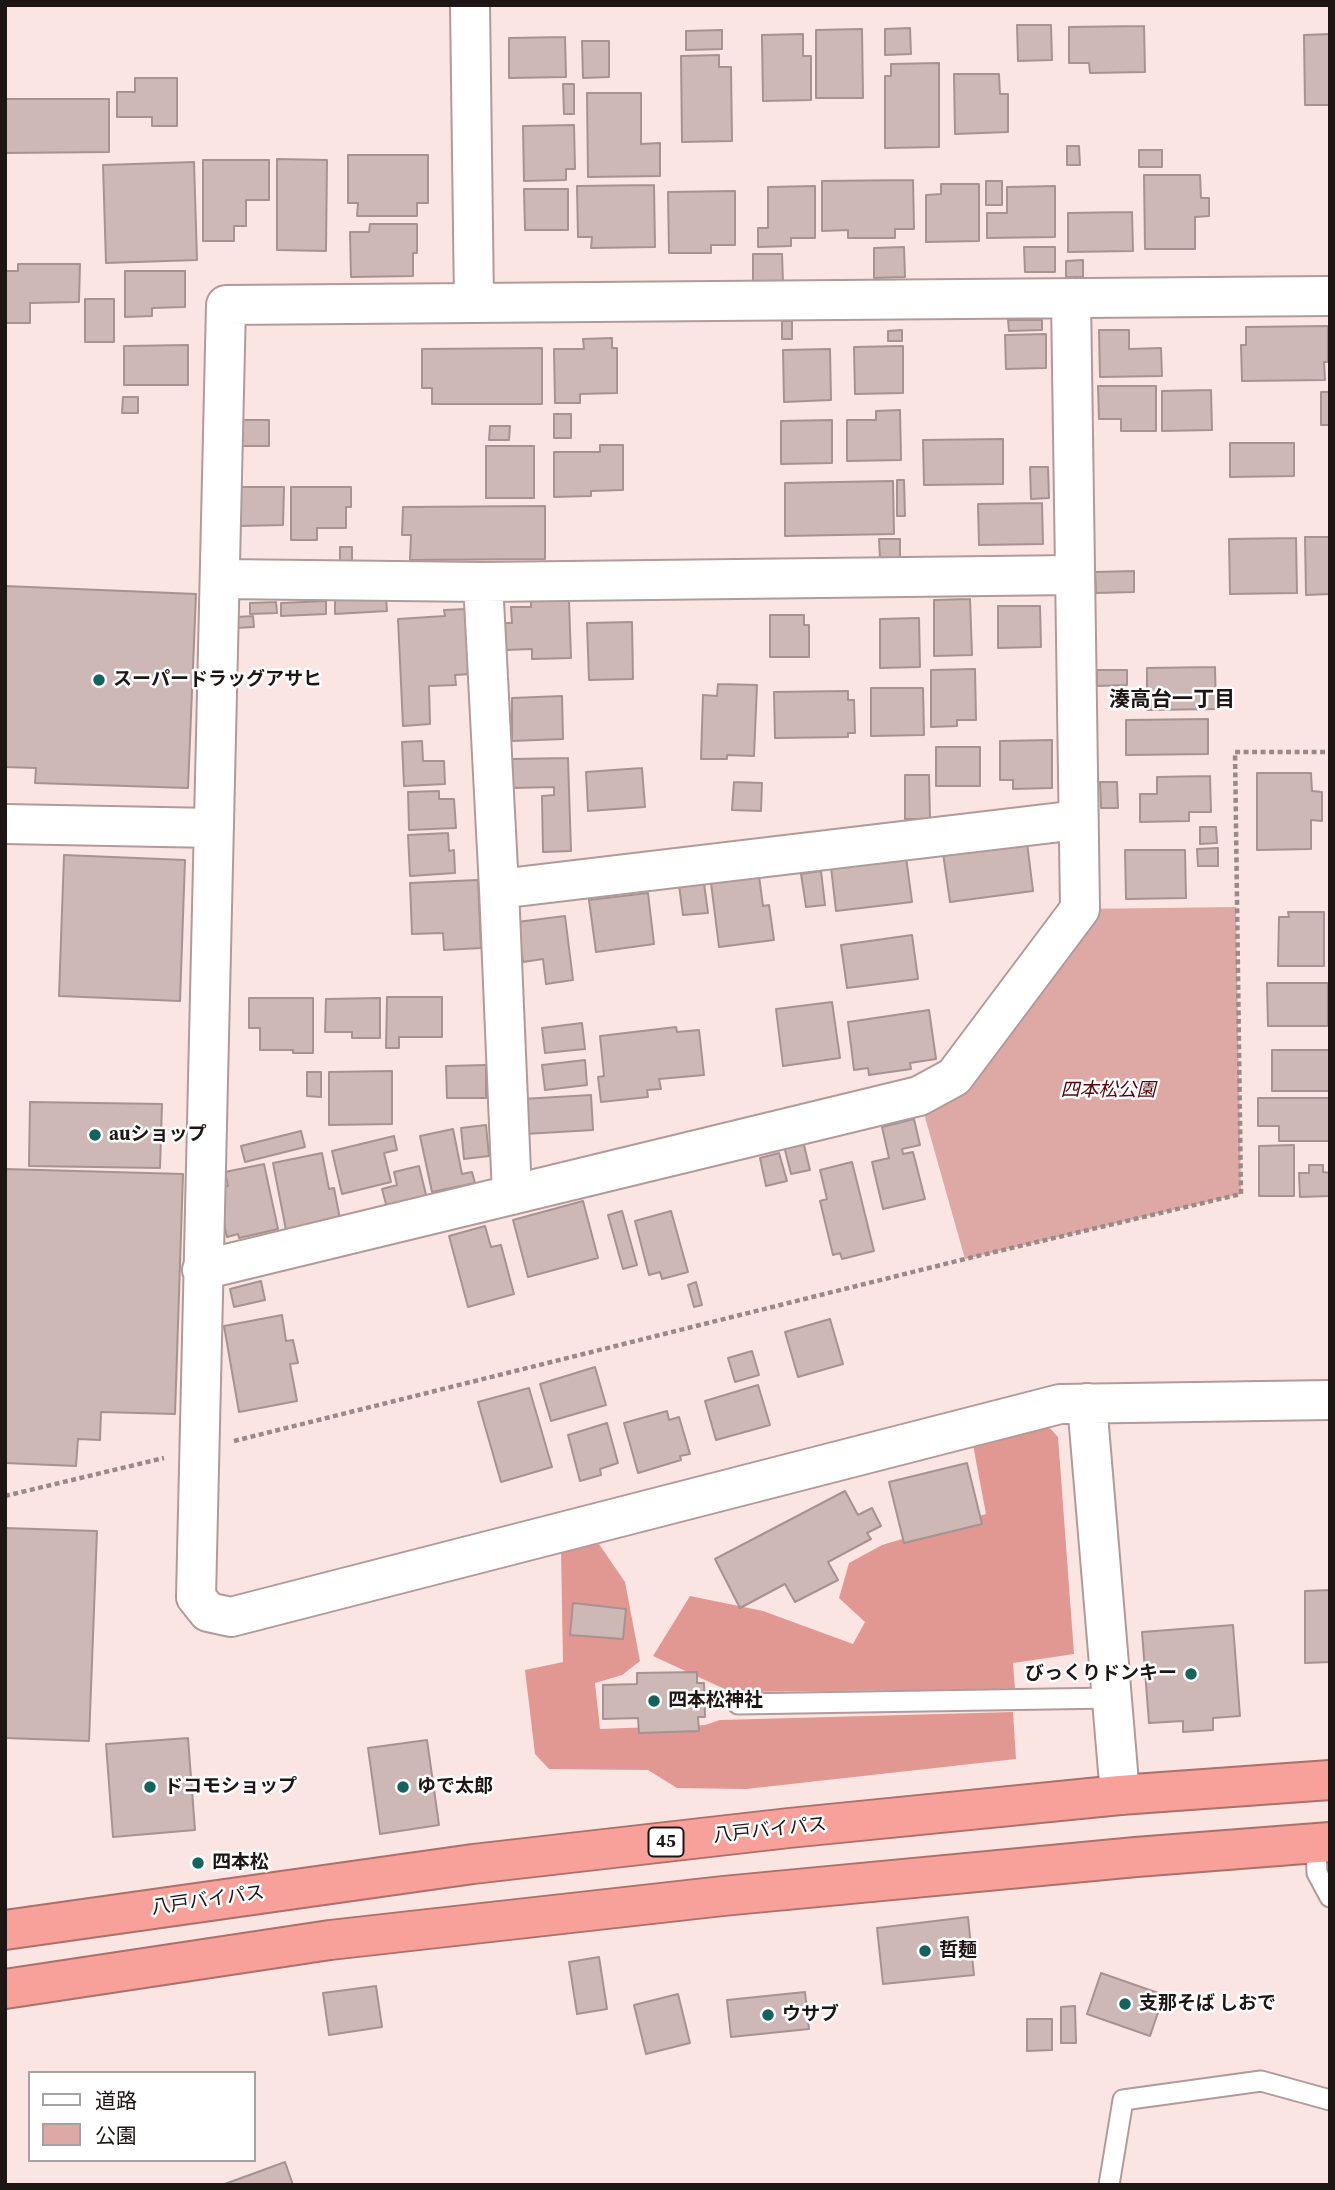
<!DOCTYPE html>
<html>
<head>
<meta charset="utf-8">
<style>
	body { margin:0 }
	#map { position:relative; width:1335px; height:2190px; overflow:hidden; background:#fbe5e3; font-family:"Source Serif 4","Noto Sans JP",serif }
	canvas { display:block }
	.frame { position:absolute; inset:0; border:7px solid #1d1615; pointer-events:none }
	.legend { position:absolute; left:28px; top:2071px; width:228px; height:91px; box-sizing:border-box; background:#fff; border:2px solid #a5a2a1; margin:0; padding:9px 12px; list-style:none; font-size:21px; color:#1d1615 }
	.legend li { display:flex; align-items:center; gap:14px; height:35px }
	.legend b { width:35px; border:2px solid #a5a2a1 }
</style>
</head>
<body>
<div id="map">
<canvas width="1335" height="2190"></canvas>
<div class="frame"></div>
<ul class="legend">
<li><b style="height:9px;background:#fff"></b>道路</li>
<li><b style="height:19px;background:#dea9a4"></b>公園</li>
</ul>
</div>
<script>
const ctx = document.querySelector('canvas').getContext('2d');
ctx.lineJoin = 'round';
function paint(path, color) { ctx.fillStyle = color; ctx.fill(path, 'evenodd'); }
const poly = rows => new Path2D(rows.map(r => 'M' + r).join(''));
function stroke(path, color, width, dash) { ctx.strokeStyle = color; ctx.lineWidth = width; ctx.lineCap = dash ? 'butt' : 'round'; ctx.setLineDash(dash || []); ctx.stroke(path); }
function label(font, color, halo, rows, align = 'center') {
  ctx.font = font + ' "Source Serif 4","Noto Sans JP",serif'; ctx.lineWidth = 5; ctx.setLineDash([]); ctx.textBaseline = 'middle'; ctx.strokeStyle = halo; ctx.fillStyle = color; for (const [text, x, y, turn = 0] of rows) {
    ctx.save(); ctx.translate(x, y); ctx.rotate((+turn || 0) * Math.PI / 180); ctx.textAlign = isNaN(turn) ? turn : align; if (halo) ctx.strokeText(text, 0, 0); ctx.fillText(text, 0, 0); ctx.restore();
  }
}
const green = poly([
	[1236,907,1241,1194,965,1259,919,1096,1080,909]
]);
const forest = poly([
	[1048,1426,1058,1437,1074,1654,1013,1663,1015,1689,731,1692,653,1656,690,1596,763,1611,853,1644,865,1622,839,1598,849,1563,882,1545,986,1514,973,1445],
	[599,1544,625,1582,640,1661,622,1675,595,1683,600,1729,705,1725,720,1720,1013,1712,1016,1759,746,1789,677,1788,648,1770,549,1769,535,1754,525,1670,563,1662,561,1552]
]);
const building = poly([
	[1017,25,1051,25,1052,60,1018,61,1017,25],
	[1144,26,1145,72,1090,73,1089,63,1069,63,1069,27,1144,26],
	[910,28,911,54,885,55,885,29,910,28],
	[862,29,863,98,816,98,816,30,862,29],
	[722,30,722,49,686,50,686,31,722,30],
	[803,34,803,56,811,56,811,100,763,101,762,35,803,34],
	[1330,34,1330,105,1305,105,1304,35,1330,34],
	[565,37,566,77,509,78,509,38,565,37],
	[582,41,609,41,609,77,583,78,582,41],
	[719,55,719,67,731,67,732,141,682,142,681,56,719,55],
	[939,63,939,147,885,148,885,76,891,76,891,64,939,63],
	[954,74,999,74,1000,94,1008,94,1008,132,955,134,954,74],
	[135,78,177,78,177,126,152,126,152,117,117,117,117,92,135,92,135,78],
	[563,84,574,84,574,114,564,114,563,84],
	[587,93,641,93,641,144,660,143,660,176,588,177,587,93],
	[5,99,109,99,109,152,5,153,5,99],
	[574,125,575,169,566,169,566,180,524,181,523,126,574,125],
	[1067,146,1079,146,1080,165,1067,165,1067,146],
	[1139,150,1162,150,1162,167,1139,167,1139,150],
	[348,155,428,155,428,203,417,203,417,216,357,216,358,203,348,203,348,155],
	[277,159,327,160,326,251,277,250,277,159],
	[203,160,269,160,269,200,246,200,246,226,234,226,234,241,203,241,203,160],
	[194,162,197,260,106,263,103,165,194,162],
	[1144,175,1200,175,1201,198,1209,198,1209,216,1195,217,1195,249,1145,249,1144,175],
	[913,180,914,229,895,229,895,238,848,238,848,230,822,231,822,181,913,180],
	[986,181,1002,181,1002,205,986,205,986,181],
	[941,184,979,184,979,241,926,242,926,195,941,194,941,184],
	[654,185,655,247,591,248,592,237,578,237,577,186,654,185],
	[815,186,815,238,791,238,791,246,758,247,758,228,768,228,768,187,815,186],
	[1055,186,1055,237,987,238,987,213,1007,213,1007,187,1055,186],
	[524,189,568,189,568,230,525,230,524,189],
	[735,191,735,245,711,245,711,253,669,253,668,192,735,191],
	[1132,212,1133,251,1068,252,1068,213,1132,212],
	[370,224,417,224,417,253,413,253,413,276,351,277,350,232,369,232,370,224],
	[904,247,905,277,874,278,874,248,904,247],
	[1024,247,1055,247,1055,272,1025,272,1024,247],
	[753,254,782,254,783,283,753,284,753,254],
	[1083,260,1083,277,1066,277,1066,261,1083,260],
	[18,264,80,264,79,302,30,303,30,323,5,323,5,271,18,271,18,264],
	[125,271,185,271,185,307,152,308,152,316,125,317,125,271],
	[85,299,114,299,114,342,85,342,85,299],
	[1008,320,1042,320,1042,330,1009,331,1008,320],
	[782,321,792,321,792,339,782,339,782,321],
	[1328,326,1328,362,1324,362,1325,380,1242,381,1241,345,1246,345,1246,327,1328,326],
	[902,330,902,341,888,341,888,331,902,330],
	[1099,330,1129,330,1129,349,1161,348,1162,376,1100,377,1099,330],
	[1046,334,1046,368,1006,369,1005,335,1046,334],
	[612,338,612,348,617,348,617,393,580,394,580,403,555,403,554,349,584,349,583,339,612,338],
	[188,345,188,385,124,385,124,346,188,345],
	[903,346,903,393,855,394,854,347,903,346],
	[542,348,542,404,432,404,432,388,422,388,422,349,542,348],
	[830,349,831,400,784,402,783,350,830,349],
	[1098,386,1156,386,1156,431,1121,431,1121,419,1099,419,1098,386],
	[1211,390,1212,430,1162,431,1162,391,1211,390],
	[1321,392,1330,392,1330,425,1321,425,1321,392],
	[123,397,138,397,138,413,122,413,123,397],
	[900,410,901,460,847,461,847,420,876,420,876,411,900,410],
	[554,414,571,414,571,438,554,438,554,414],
	[242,420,269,420,269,446,242,446,242,420],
	[832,420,832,463,781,464,781,421,832,420],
	[490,426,510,426,509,440,489,440,490,426],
	[1003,439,1003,484,924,485,923,440,1003,439],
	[1230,443,1294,443,1294,476,1230,477,1230,443],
	[600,445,623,445,623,490,591,491,591,496,554,497,554,452,600,452,600,445],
	[486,446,534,446,534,498,486,498,486,446],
	[1030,467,1048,467,1049,498,1031,499,1030,467],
	[897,480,904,480,905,516,897,516,897,480],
	[893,481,894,534,785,536,785,483,893,481],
	[239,487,284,487,283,525,239,526,239,487],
	[291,487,351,487,351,507,346,507,346,528,317,528,317,540,291,540,291,487],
	[1042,503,1043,544,979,545,978,504,1042,503],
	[545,506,545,559,410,560,411,535,402,535,403,507,545,506],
	[1305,537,1330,537,1330,594,1306,595,1305,537],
	[1296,538,1297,593,1230,594,1229,539,1296,538],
	[879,539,900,539,900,558,880,559,879,539],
	[340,547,352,547,352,564,340,564,340,547],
	[1134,571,1134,592,1096,593,1095,572,1134,571],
	[5,586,196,594,188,788,35,783,36,768,5,767,5,586],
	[386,597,387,611,335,614,335,600,386,597],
	[970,599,972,655,934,656,934,600,970,599],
	[326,601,326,614,281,616,281,603,326,601],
	[531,601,569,601,571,658,532,659,532,649,506,650,505,623,512,623,511,607,531,607,531,601],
	[276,602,277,613,250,614,250,603,276,602],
	[998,606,1040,606,1041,647,998,648,998,606],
	[467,609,470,674,455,675,456,685,429,686,430,724,403,726,398,619,445,616,444,610,467,609],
	[770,615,804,615,804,625,809,625,809,657,770,657,770,615],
	[253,616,254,627,236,628,236,617,253,616],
	[919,618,920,667,880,668,880,619,919,618],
	[632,622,633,679,589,680,587,623,632,622],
	[1215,667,1216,709,1147,710,1147,668,1215,667],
	[975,669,976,720,957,720,957,726,931,727,931,670,975,669],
	[1097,670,1127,670,1127,685,1097,686,1097,670],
	[718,684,757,685,754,756,727,755,727,759,701,759,703,695,717,696,718,684],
	[871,688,923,688,924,735,871,736,871,688],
	[848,691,848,700,854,700,855,733,848,733,848,737,775,738,774,692,848,691],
	[562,696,563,739,512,741,512,698,562,696],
	[1208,719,1208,754,1126,755,1126,720,1208,719],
	[1052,740,1052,788,1013,789,1013,780,1000,780,1000,741,1052,740],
	[422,741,423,761,444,761,445,784,404,786,402,742,422,741],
	[936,747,980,747,980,786,936,786,936,747],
	[568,758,571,851,543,852,542,796,554,795,554,787,513,788,512,759,568,758],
	[642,768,645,807,588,811,586,772,642,768],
	[1257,773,1311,773,1312,791,1322,792,1322,821,1311,820,1311,849,1257,850,1257,773],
	[905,775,929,775,930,819,905,819,905,775],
	[1210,776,1211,812,1189,812,1189,821,1140,822,1140,794,1157,794,1157,777,1210,776],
	[734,782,762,783,761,811,732,810,734,782],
	[1100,782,1117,782,1118,808,1101,808,1100,782],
	[439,791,439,799,454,799,456,828,409,830,408,792,439,791],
	[1200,827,1216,827,1217,843,1200,844,1200,827],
	[448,833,449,851,454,850,455,873,410,876,408,835,448,833],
	[1027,842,1033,891,950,902,943,853,1027,842],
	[1218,848,1218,866,1198,866,1197,849,1218,848],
	[1125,850,1185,850,1186,898,1126,899,1125,850],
	[64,855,185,860,180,1001,59,996,64,855],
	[906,857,912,902,836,911,831,867,906,857],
	[821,871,825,905,806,907,801,874,821,871],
	[759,876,763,906,769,905,774,940,719,947,711,883,759,876],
	[478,880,481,948,444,950,443,933,412,934,410,883,478,880],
	[704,883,708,913,683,915,679,885,704,883],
	[648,893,654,944,596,952,589,900,648,893],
	[1288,912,1324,912,1324,966,1278,966,1279,917,1289,917,1288,912],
	[565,916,573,980,546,984,543,959,523,962,517,922,565,916],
	[912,935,918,979,847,988,841,945,912,935],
	[1267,983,1328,983,1328,1026,1268,1026,1267,983],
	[387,997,442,997,442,1037,399,1037,399,1048,386,1048,387,997],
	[249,998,313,998,313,1053,293,1053,293,1050,260,1050,260,1028,249,1028,249,998],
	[380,998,380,1038,352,1038,352,1032,325,1032,326,999,380,998],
	[832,1002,840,1058,783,1066,776,1009,832,1002],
	[929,1010,936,1059,910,1063,911,1069,869,1075,868,1068,854,1070,848,1022,929,1010],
	[582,1023,585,1049,545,1053,542,1028,582,1023],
	[676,1027,677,1032,699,1030,704,1075,659,1079,661,1089,647,1090,648,1097,601,1102,598,1077,604,1076,600,1036,676,1027],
	[1272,1050,1330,1050,1330,1091,1272,1091,1272,1050],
	[585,1060,587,1085,545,1090,542,1065,585,1060],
	[486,1065,486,1098,447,1098,446,1066,486,1065],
	[392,1071,392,1124,329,1125,329,1072,392,1071],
	[307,1072,321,1072,321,1097,307,1096,307,1072],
	[591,1095,593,1130,525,1134,522,1099,591,1095],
	[1258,1098,1330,1098,1330,1141,1279,1141,1279,1126,1258,1126,1258,1098],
	[30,1102,162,1104,160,1168,29,1166,30,1102],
	[914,1119,920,1145,902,1149,903,1154,913,1152,925,1199,883,1209,872,1162,889,1158,882,1127,914,1119],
	[486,1125,489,1156,464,1159,461,1128,486,1125],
	[453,1129,462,1174,472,1172,475,1183,432,1192,420,1136,453,1129],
	[301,1131,305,1147,245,1162,241,1146,301,1131],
	[394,1136,397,1150,384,1153,391,1182,342,1194,332,1151,394,1136],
	[803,1141,810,1170,791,1174,784,1146,803,1141],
	[1294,1145,1294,1196,1259,1196,1259,1146,1294,1145],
	[322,1153,329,1189,334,1188,340,1219,286,1230,273,1163,322,1153],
	[779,1153,787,1181,766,1186,760,1158,779,1153],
	[852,1162,874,1251,842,1259,840,1253,833,1255,820,1201,827,1199,820,1170,852,1162],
	[264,1164,278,1229,239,1238,238,1234,227,1237,220,1205,221,1187,228,1186,225,1172,264,1164],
	[1309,1165,1323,1165,1323,1172,1330,1173,1330,1196,1300,1197,1299,1173,1309,1173,1309,1165],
	[419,1166,427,1199,387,1208,382,1189,397,1185,394,1172,419,1166],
	[5,1169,183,1174,175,1414,101,1412,100,1440,78,1439,76,1466,5,1463,5,1169],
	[583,1201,598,1258,528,1277,513,1220,583,1201],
	[622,1211,637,1265,623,1269,608,1215,622,1211],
	[671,1211,688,1272,662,1279,660,1272,649,1275,635,1221,671,1211],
	[485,1226,491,1247,501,1245,514,1294,468,1307,449,1236,485,1226],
	[261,1281,265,1300,234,1307,230,1289,261,1281],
	[696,1282,702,1305,694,1307,688,1285,696,1282],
	[282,1315,286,1341,293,1340,298,1363,290,1364,297,1401,239,1412,224,1326,282,1315],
	[830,1319,843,1364,798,1377,785,1332,830,1319],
	[752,1351,759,1375,735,1382,728,1358,752,1351],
	[595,1367,606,1405,551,1421,540,1384,595,1367],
	[758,1385,770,1425,716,1440,705,1401,758,1385],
	[529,1388,552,1467,501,1482,478,1402,529,1388],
	[667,1411,669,1420,679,1417,690,1454,680,1456,681,1460,638,1473,624,1423,667,1411],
	[607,1423,618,1463,600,1469,601,1475,580,1481,568,1435,607,1423],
	[967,1463,982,1524,904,1543,889,1482,967,1463],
	[845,1491,858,1515,872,1508,881,1526,867,1533,871,1539,828,1562,838,1580,795,1602,785,1584,740,1608,715,1559,845,1491],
	[5,1528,97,1531,89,1741,5,1738,5,1528],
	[1330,1590,1330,1662,1305,1663,1305,1591,1330,1590],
	[573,1603,626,1609,623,1639,570,1635,573,1603],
	[1233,1625,1240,1716,1213,1718,1213,1730,1183,1732,1183,1721,1149,1723,1142,1632,1233,1625],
	[697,1672,697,1683,704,1683,705,1717,698,1717,699,1731,639,1733,638,1718,603,1719,603,1685,637,1684,637,1673,697,1672],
	[188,1738,195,1830,113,1837,106,1744,188,1738],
	[427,1740,439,1825,380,1834,368,1748,427,1740],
	[968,1917,974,1975,883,1984,877,1928,968,1917],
	[599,1957,607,2009,577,2014,569,1962,599,1957],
	[1101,1973,1164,1995,1150,2036,1087,2014,1101,1973],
	[376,1986,382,2027,329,2035,323,1993,376,1986],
	[805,1992,809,2029,731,2037,727,2000,805,1992],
	[678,1994,690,2043,646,2054,634,2005,678,1994],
	[1075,2006,1076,2043,1061,2043,1061,2007,1075,2006],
	[1027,2019,1052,2019,1052,2050,1027,2051,1027,2019],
	[285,2162,293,2185,222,2185,285,2162]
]);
const path = poly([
	[234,1441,965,1259,1241,1194,1235,752,1330,752],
	[5,1496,164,1458]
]);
const lane = poly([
	[738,1704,1112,1698],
	[1316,1843,1317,1873,1330,1897],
	[1109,2185,1123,2100,1261,2081,1330,2100]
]);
const street = poly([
	[470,5,474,303],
	[1330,296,226,305,196,1597,208,1612,231,1617,1060,1404,1330,1400],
	[221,579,483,582,1074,575],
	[483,582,499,889,512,1195],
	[5,824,214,828],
	[499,889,1078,820],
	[202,1270,919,1096,954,1077,1080,909,1071,298],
	[1087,1403,1120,1795]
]);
const highway = poly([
	[5,1930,473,1864,789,1828,1120,1795,1330,1780],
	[5,1989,330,1940,723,1896,1136,1857,1330,1842]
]);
const markers = [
	[99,680,7,"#14635f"],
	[95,1135,7,"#14635f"],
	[1191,1674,7,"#14635f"],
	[654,1701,7,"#14635f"],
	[150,1787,7,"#14635f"],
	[403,1787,7,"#14635f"],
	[198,1863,7,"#14635f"],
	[925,1951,7,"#14635f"],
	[1125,2004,7,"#14635f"],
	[768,2015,7,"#14635f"]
];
const shields = [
	[666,1842,35]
];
const shieldNames = [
	["45",666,1842]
];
const poiNames = [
	["スーパードラッグアサヒ",113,680],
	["auショップ",109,1135],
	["びっくりドンキー",1177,1674,"right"],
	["四本松神社",668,1701],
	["ドコモショップ",164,1787],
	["ゆで太郎",417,1787],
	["四本松",212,1863],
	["哲麺",939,1951],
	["支那そば しおで",1139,2004],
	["ウサブ",782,2015]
];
const parkNames = [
	["四本松公園",1108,1091]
];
const streetNames = [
	["八戸バイパス",770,1831,-6],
	["八戸バイパス",208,1901,-8]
];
const neighbourhoodNames = [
	["湊高台一丁目",1172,701]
];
paint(green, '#dea9a4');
paint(forest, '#e19892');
paint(building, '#cdb8b6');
stroke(building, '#a69290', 2);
stroke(lane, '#b09b99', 23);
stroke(street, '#b09b99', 42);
stroke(highway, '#ab706b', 42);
stroke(path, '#998988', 4.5, [5, 3.5]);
stroke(lane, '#fff', 19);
stroke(street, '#fff', 38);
stroke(highway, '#f8a19a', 38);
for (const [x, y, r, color] of markers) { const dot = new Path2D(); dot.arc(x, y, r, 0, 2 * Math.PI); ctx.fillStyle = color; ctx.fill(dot); stroke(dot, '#fff', 2.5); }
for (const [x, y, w] of shields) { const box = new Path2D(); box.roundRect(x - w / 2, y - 14.5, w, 29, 5); ctx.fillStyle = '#fff'; ctx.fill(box); stroke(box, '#1d1615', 2); }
label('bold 18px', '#1d1615', null, shieldNames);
label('bold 19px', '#1d1615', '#fff', poiNames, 'left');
label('italic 19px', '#580008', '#fff', parkNames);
label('19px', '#1d1615', '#fff', streetNames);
label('bold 21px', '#1d1615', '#fff', neighbourhoodNames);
</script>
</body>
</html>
